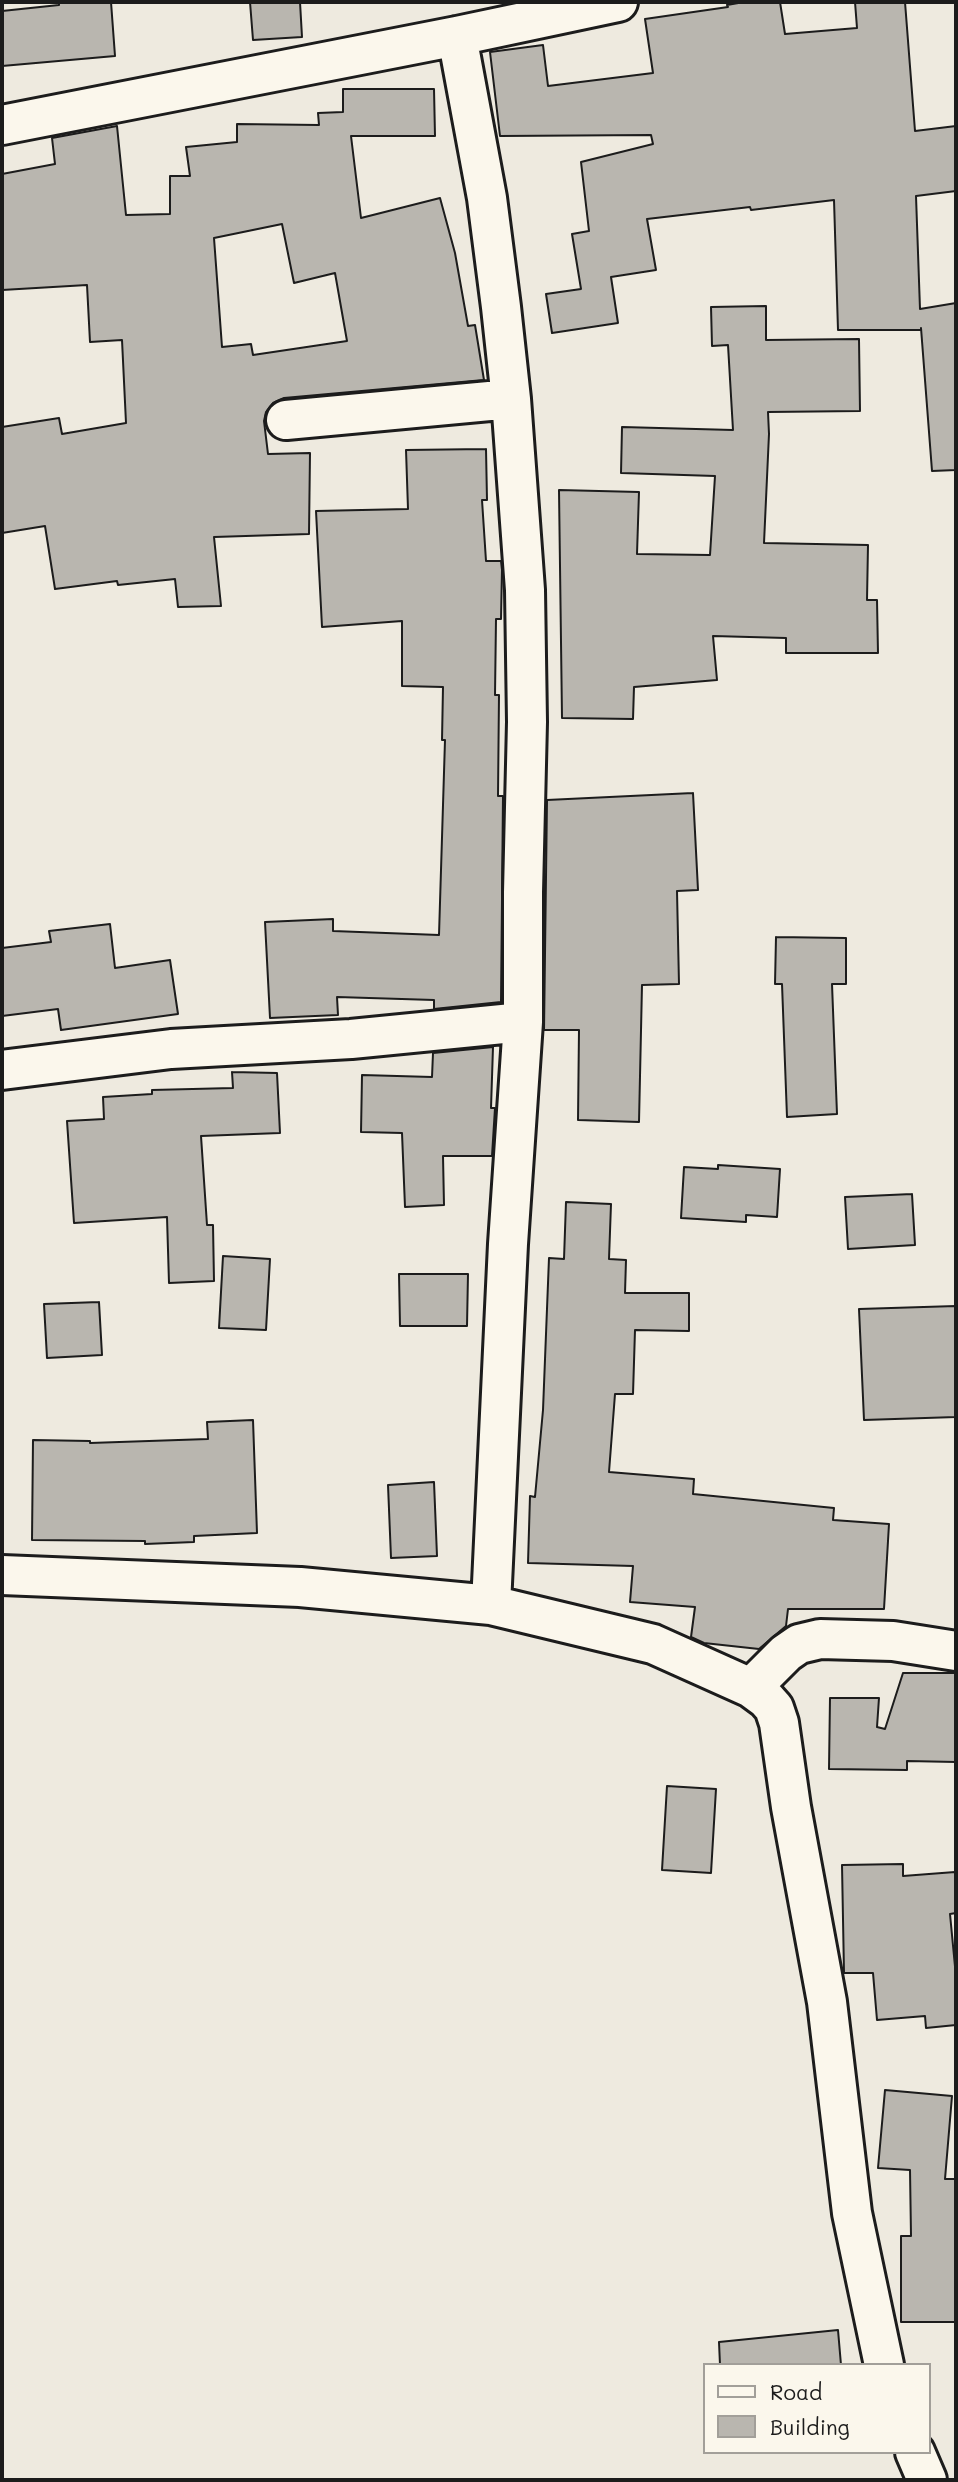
<!DOCTYPE html>
<html>
<head>
<meta charset="utf-8">
<style>
	body { margin:0 }
	#map { position:relative; width:958px; height:2482px; overflow:hidden; background:#eeeadf; font-family:Mali,sans-serif }
	canvas { display:block }
	.frame { position:absolute; inset:0; border:4px solid #1c1c1c; pointer-events:none }
	.legend { position:absolute; left:703px; top:2363px; width:228px; height:91px; box-sizing:border-box; background:#fbf7ec; border:2px solid #a29f99; margin:0; padding:9px 12px; list-style:none; font-size:21px; color:#1c1c1c }
	.legend li { display:flex; align-items:center; gap:14px; height:35px }
	.legend b { width:35px; border:2px solid #a29f99 }
</style>
</head>
<body>
<div id="map">
<canvas width="958" height="2482"></canvas>
<div class="frame"></div>
<ul class="legend">
<li><b style="height:9px;background:#fbf7ec"></b>Road</li>
<li><b style="height:19px;background:#b9b6af"></b>Building</li>
</ul>
</div>
<script>
const ctx = document.querySelector('canvas').getContext('2d');
ctx.lineJoin = 'round';
function paint(path, color) { ctx.fillStyle = color; ctx.fill(path, 'evenodd'); }
const poly = rows => new Path2D(rows.map(r => 'M' + r).join(''));
function stroke(path, color, width, dash) { ctx.strokeStyle = color; ctx.lineWidth = width; ctx.lineCap = dash ? 'butt' : 'round'; ctx.setLineDash(dash || []); ctx.stroke(path); }
const building = poly([
	[59,2,111,2,115,56,2,66,2,11,59,5,59,2],
	[250,2,300,2,302,37,253,40,250,2],
	[744,2,780,2,785,34,857,28,855,2,905,2,915,131,956,126,956,191,916,196,920,309,956,303,956,470,932,471,921,328,921,330,838,330,834,200,751,210,750,207,647,219,656,270,611,277,618,323,552,333,546,294,581,289,572,234,589,231,581,162,653,144,651,135,500,136,490,52,543,45,548,86,653,73,645,19,728,7,727,5,744,2],
	[343,89,434,89,435,136,351,136,361,218,440,198,455,253,468,326,475,325,484,380,284,398,273,403,266,412,264,421,268,454,310,453,309,534,214,537,221,606,178,607,175,579,118,585,117,581,55,589,45,526,2,533,2,427,59,418,62,434,126,423,122,340,90,342,87,285,2,290,2,174,55,164,52,138,117,126,126,215,170,214,170,176,190,176,186,147,237,142,237,124,319,125,318,113,343,112,343,89],
	[282,224,294,283,335,273,347,341,253,355,251,344,222,347,214,238,282,224],
	[766,306,766,340,859,339,860,411,768,412,769,434,764,543,868,545,867,600,877,600,878,653,786,653,786,638,713,636,717,680,634,687,633,719,562,718,559,490,639,492,637,554,710,555,715,476,621,473,622,427,733,430,728,345,712,346,711,307,766,306],
	[486,449,487,500,482,500,486,561,501,561,502,570,501,619,496,619,495,695,499,695,498,796,503,796,501,1002,434,1009,434,1000,337,997,338,1015,270,1018,265,922,333,919,333,931,439,935,445,740,442,740,443,687,402,686,402,621,322,627,316,511,408,509,406,450,486,449],
	[693,793,698,890,677,891,679,984,642,985,639,1122,578,1120,579,1030,544,1030,547,800,693,793],
	[110,924,115,968,170,960,178,1014,61,1030,58,1009,2,1016,2,948,51,942,49,931,110,924],
	[776,937,846,938,846,984,832,984,837,1114,787,1117,782,984,775,984,776,937],
	[493,1047,491,1108,495,1108,492,1156,443,1156,444,1205,405,1207,402,1133,361,1132,362,1075,432,1077,433,1053,493,1047],
	[232,1072,277,1073,280,1133,201,1136,207,1225,213,1225,214,1281,169,1283,167,1217,74,1223,67,1121,104,1119,103,1097,152,1094,152,1090,233,1088,232,1072],
	[718,1165,780,1169,777,1217,746,1215,746,1222,681,1218,684,1167,718,1169,718,1165],
	[912,1194,915,1245,848,1249,845,1197,912,1194],
	[566,1202,611,1204,609,1259,626,1260,625,1293,689,1293,689,1331,635,1330,633,1394,615,1394,609,1472,694,1479,693,1494,834,1508,833,1520,889,1524,884,1609,788,1609,786,1626,759,1649,704,1643,691,1637,695,1607,630,1602,633,1566,528,1563,530,1496,535,1497,543,1410,549,1258,564,1259,566,1202],
	[223,1256,270,1259,266,1330,219,1328,223,1256],
	[399,1274,468,1274,467,1326,400,1326,399,1274],
	[99,1302,102,1355,47,1358,44,1304,99,1302],
	[956,1306,956,1417,864,1420,859,1309,956,1306],
	[253,1420,257,1533,194,1536,194,1542,145,1544,145,1541,32,1540,33,1440,90,1441,90,1443,208,1439,207,1422,253,1420],
	[434,1482,437,1556,391,1558,388,1485,434,1482],
	[903,1673,956,1673,956,1762,907,1761,907,1770,829,1769,830,1698,879,1698,877,1727,885,1729,903,1673],
	[667,1786,716,1789,711,1873,662,1870,667,1786],
	[903,1864,903,1876,955,1872,956,1913,950,1914,956,1977,956,2025,926,2028,925,2016,877,2020,873,1973,844,1973,842,1865,903,1864],
	[885,2090,952,2096,945,2179,956,2179,956,2322,901,2322,901,2236,911,2236,910,2170,878,2168,885,2090],
	[838,2330,841,2365,720,2365,719,2342,838,2330]
]);
const minor = poly([
	[457,36,487,198,501,307,511,399,525,590,527,722,523,892,523,1022,508,1244,491,1605],
	[2,125,457,36,618,2],
	[286,420,511,399],
	[2,1070,171,1049,351,1039,523,1022],
	[2,1575,300,1587,491,1605,653,1644,751,1688,766,1699,774,1708,779,1723,791,1807,827,2002,852,2213,884,2365],
	[751,1688,786,1653,799,1644,820,1639,893,1641,956,1651],
	[915,2452,927,2480]
]);
paint(building, '#b9b6af');
stroke(building, '#1c1c1c', 2);
stroke(minor, '#1c1c1c', 44);
stroke(minor, '#fbf7ec', 38);
</script>
</body>
</html>
